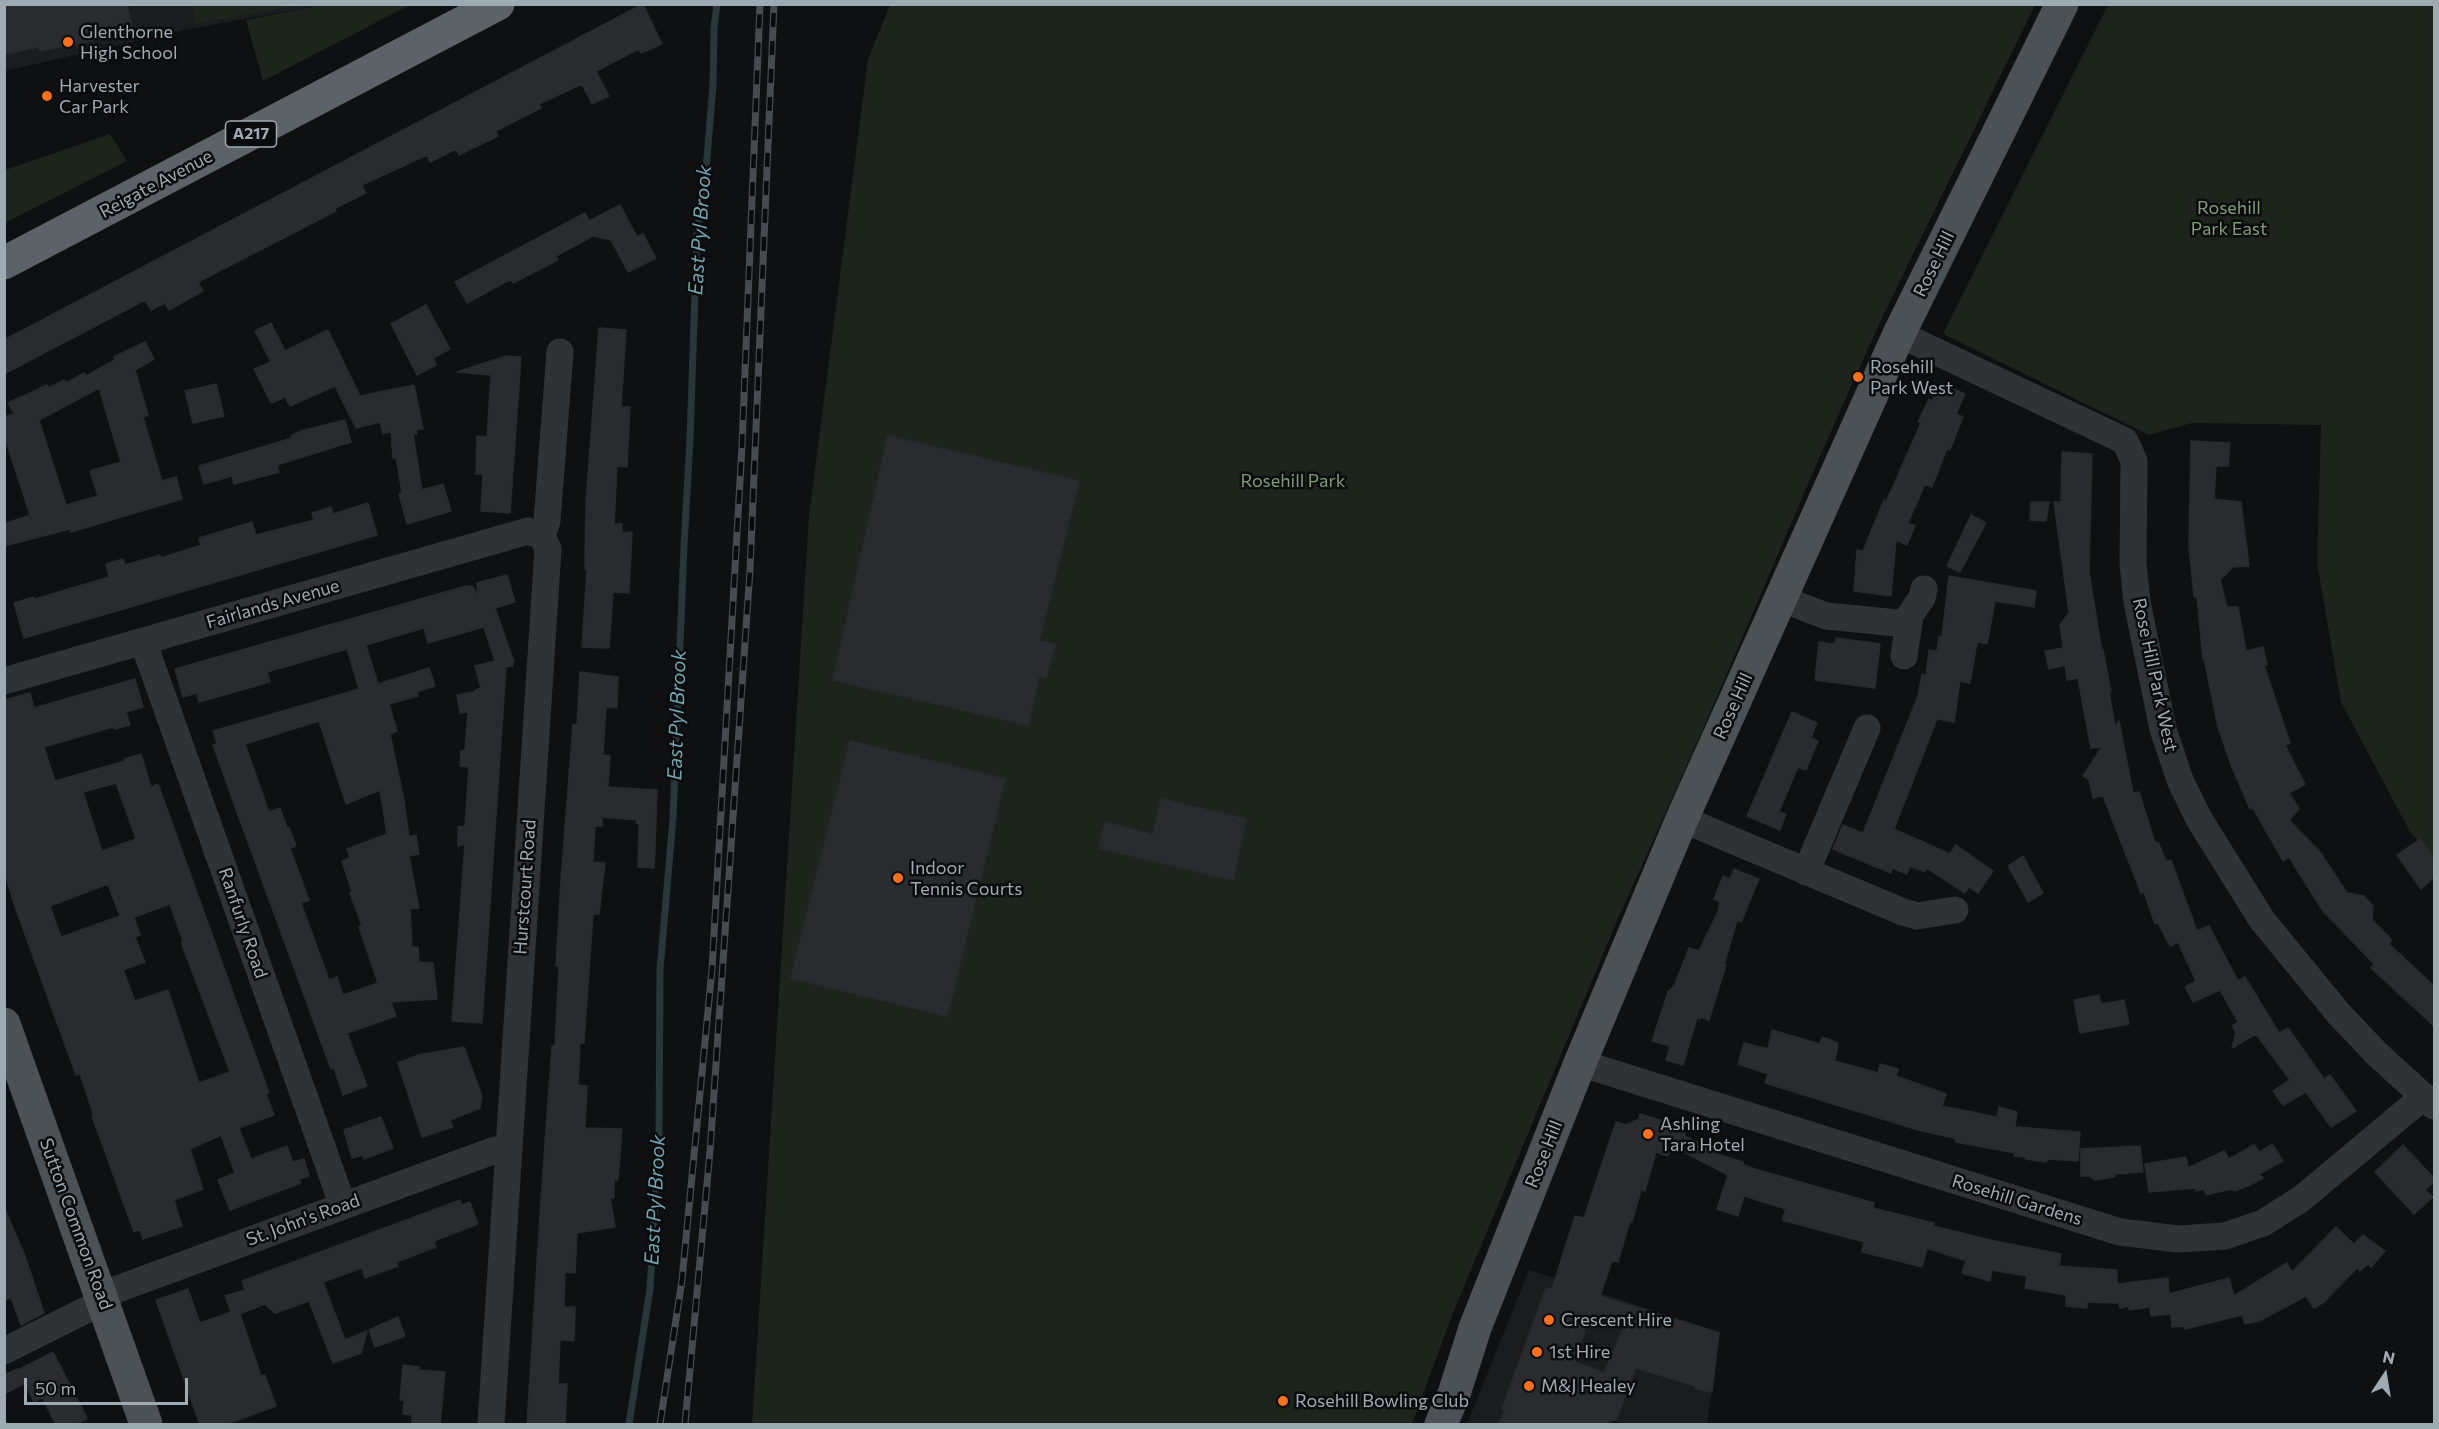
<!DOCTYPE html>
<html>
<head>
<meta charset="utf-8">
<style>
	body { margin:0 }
	#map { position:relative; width:2439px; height:1429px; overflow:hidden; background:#0f1011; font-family:Commissioner,sans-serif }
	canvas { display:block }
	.frame { position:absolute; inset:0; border:6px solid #9fabb3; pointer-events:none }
	.north { position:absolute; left:2355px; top:1345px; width:60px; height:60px; -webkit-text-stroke:4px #0a0b0c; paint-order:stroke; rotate:12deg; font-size:16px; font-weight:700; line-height:24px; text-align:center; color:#9fabb3 }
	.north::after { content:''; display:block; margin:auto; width:21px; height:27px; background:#9fabb3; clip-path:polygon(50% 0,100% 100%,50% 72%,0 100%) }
	.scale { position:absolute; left:24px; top:1378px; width:164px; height:27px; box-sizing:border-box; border:3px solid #9fabb3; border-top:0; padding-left:8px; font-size:18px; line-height:21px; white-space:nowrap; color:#9fabb3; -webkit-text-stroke:4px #0a0b0c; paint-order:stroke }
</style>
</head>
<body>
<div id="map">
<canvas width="2439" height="1429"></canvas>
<div class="frame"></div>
<div class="north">N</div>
<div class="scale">50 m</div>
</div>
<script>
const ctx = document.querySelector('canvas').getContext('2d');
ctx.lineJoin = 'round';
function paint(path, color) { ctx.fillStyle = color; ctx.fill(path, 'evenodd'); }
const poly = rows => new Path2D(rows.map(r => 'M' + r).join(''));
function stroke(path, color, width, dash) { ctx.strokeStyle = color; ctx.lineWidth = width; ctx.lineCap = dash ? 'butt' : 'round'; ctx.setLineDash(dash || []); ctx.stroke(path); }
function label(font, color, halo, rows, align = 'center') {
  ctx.font = font + ' Commissioner,sans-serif'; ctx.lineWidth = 5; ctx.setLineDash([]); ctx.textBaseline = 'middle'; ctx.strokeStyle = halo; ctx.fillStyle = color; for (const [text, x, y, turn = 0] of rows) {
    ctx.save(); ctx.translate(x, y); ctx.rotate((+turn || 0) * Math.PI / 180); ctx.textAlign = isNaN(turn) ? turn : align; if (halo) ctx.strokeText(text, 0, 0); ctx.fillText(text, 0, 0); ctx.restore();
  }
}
const built = poly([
	[4,5,322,4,322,5,184,30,5,71],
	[1529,1270,1720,1332,1707,1424,1626,1424,1613,1420,1611,1424,1467,1424]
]);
const green = poly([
	[193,4,300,4,300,5,194,24],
	[322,5,410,5,263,81,246,20],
	[890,5,2035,5,1880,322,1820,456,1694,750,1619,916,1453,1313,1412,1424,752,1424,809,516,868,59],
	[2108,5,2434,5,2434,858,2410,832,2341,702,2317,562,2321,425,2192,423,2149,435,1943,334],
	[110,134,127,161,5,223,5,170]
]);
const stream = poly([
	[629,1424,650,1289,659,1139,660,970,673,818,684,546,690,439,697,234,706,170,713,85,714,28,717,4]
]);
const building = poly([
	[4,4,127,4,133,33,40,51,39,47,4,54,4,4],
	[643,4,662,44,641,53,639,49,596,71,609,96,592,104,582,84,539,104,541,108,496,131,498,136,459,155,456,149,430,162,427,155,362,185,366,193,335,208,336,211,198,282,203,291,169,310,165,303,151,310,145,300,4,374,4,340,643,4],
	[620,205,637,237,643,234,656,258,628,272,611,240,593,236,556,256,558,260,513,283,511,279,467,303,455,282,585,213,589,221,620,205],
	[426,305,450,349,433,358,436,365,417,375,391,324,426,305],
	[271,323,285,351,328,330,360,396,414,385,423,429,416,430,417,434,413,434,422,490,443,484,451,511,407,524,399,494,402,493,396,457,393,458,391,431,383,434,380,422,356,428,335,386,290,406,285,397,271,403,254,369,271,362,255,331,271,323],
	[599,328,626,330,621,407,630,407,627,467,617,466,614,524,622,524,622,533,632,532,629,593,613,592,609,648,582,647,587,570,585,569,586,502,599,328],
	[145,342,154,359,135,370,148,415,143,417,162,481,176,477,182,499,71,532,70,529,4,546,4,524,30,515,4,435,4,417,14,414,8,403,47,385,49,388,64,380,66,383,84,373,86,376,115,360,114,357,145,342],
	[99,388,121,462,90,471,98,496,66,505,39,420,99,388],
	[506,356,521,357,510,513,481,511,483,474,476,474,477,436,487,437,491,375,457,372,506,356],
	[1939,383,1965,394,1956,414,1963,417,1950,450,1947,449,1932,487,1925,484,1908,523,1915,526,1907,545,1896,540,1891,596,1854,591,1857,550,1863,551,1884,500,1886,502,1890,493,1921,423,1918,422,1929,399,1932,401,1939,383],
	[216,384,224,416,193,423,185,391,216,384],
	[345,420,351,442,277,465,279,472,234,484,232,476,204,484,199,466,292,438,291,436,301,431,345,420],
	[888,436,1079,481,1039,641,1055,644,1046,678,1039,676,1028,725,833,680,888,436],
	[2191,441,2230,443,2228,466,2216,466,2214,499,2241,502,2249,566,2233,567,2220,580,2227,607,2238,607,2246,651,2263,647,2267,665,2264,665,2290,743,2285,745,2305,784,2289,793,2299,809,2289,820,2320,852,2347,893,2364,896,2373,906,2372,920,2392,940,2389,944,2434,986,2434,1026,2371,968,2374,964,2323,911,2289,857,2283,861,2253,808,2250,809,2231,765,2218,727,2204,658,2203,659,2197,597,2194,597,2189,546,2191,441],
	[2062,452,2092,454,2089,572,2102,651,2103,650,2111,692,2109,692,2115,726,2119,721,2133,793,2139,792,2155,843,2158,842,2166,861,2171,860,2197,931,2209,926,2238,981,2245,977,2279,1033,2288,1028,2324,1079,2330,1075,2356,1111,2331,1127,2306,1092,2283,1105,2273,1091,2290,1080,2256,1034,2232,1048,2236,1032,2232,1026,2238,1022,2220,990,2193,1002,2185,987,2196,981,2178,942,2170,946,2158,923,2155,924,2144,892,2141,893,2103,796,2093,798,2089,780,2083,776,2102,747,2091,748,2078,678,2067,680,2065,665,2049,669,2045,651,2063,648,2060,625,2069,613,2054,502,2061,502,2062,452],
	[2031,502,2049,502,2046,521,2030,520,2031,502],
	[368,503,377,535,24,638,14,603,34,597,35,599,109,577,106,564,123,559,125,565,160,555,161,558,201,545,199,538,252,522,256,535,314,520,312,513,331,507,333,514,368,503],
	[1971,515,1986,523,1960,572,1947,566,1971,515],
	[507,575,515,602,495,608,514,662,512,662,513,666,506,667,482,1023,452,1021,465,844,458,846,458,827,465,826,469,767,460,766,461,751,465,750,468,712,460,713,457,695,474,692,475,690,481,688,475,666,495,661,484,627,428,643,424,628,366,645,378,684,429,668,435,686,417,692,418,696,389,704,397,731,390,734,404,801,409,837,416,835,419,854,409,856,419,908,410,909,412,947,418,947,419,962,433,963,437,999,391,1002,396,1016,347,1033,367,1086,343,1095,334,1068,331,1069,237,812,213,745,217,744,213,731,359,689,347,649,267,672,270,682,199,702,197,693,183,697,175,669,466,586,473,586,477,598,477,583,507,575],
	[319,721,346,804,380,790,387,834,347,849,350,858,342,861,352,892,350,893,362,926,359,927,378,983,343,995,337,977,329,980,301,903,309,900,290,848,296,846,289,827,287,828,280,808,269,812,245,744,319,721],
	[1949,576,2036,591,2034,607,1995,601,1987,644,1977,642,1970,683,1960,681,1954,722,1937,719,1894,829,1950,854,1956,845,1993,871,1978,893,1969,887,1965,893,1927,868,1925,872,1910,866,1907,874,1892,868,1891,873,1833,849,1843,825,1863,833,1918,696,1922,674,1926,675,1929,650,1937,651,1939,636,1942,637,1949,576],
	[1836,638,1880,644,1875,688,1815,680,1819,642,1835,644,1836,638],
	[580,672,618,677,617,708,606,707,603,755,610,756,608,787,657,790,655,849,654,868,638,867,639,824,636,823,637,820,602,817,602,826,595,826,593,862,605,863,599,914,593,914,584,1043,580,1043,578,1085,587,1086,585,1128,622,1129,618,1180,614,1180,614,1198,610,1198,615,1227,577,1233,575,1273,565,1272,564,1307,575,1307,574,1341,560,1340,558,1384,567,1384,565,1425,527,1425,541,1199,552,1046,555,1046,559,966,556,966,561,880,573,724,577,725,580,672],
	[135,679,143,707,126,712,130,725,114,729,113,727,44,747,55,781,125,761,124,759,141,754,151,787,158,784,269,1093,266,1094,274,1115,239,1128,251,1159,287,1146,293,1162,304,1159,309,1176,299,1179,301,1183,230,1210,218,1180,235,1173,221,1135,190,1149,203,1189,174,1200,182,1226,143,1239,140,1229,134,1232,92,1116,94,1116,80,1074,76,1075,14,904,4,870,4,700,30,693,34,708,135,679],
	[116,783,136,839,102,851,83,792,116,783],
	[108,884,120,916,61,937,50,906,108,884],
	[170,904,183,941,181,942,230,1072,199,1083,168,990,135,1001,123,970,145,962,135,937,140,935,134,917,170,904],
	[1792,712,1817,723,1811,738,1818,741,1806,770,1798,767,1779,812,1786,814,1780,830,1747,816,1792,712],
	[850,741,1005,779,947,1016,791,978,850,741],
	[1161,799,1246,819,1233,880,1099,848,1105,822,1153,835,1161,799],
	[2420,839,2434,858,2434,877,2421,889,2397,855,2420,839],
	[2023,856,2043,893,2028,902,2008,866,2023,856],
	[1734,869,1759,879,1741,922,1737,920,1724,965,1726,965,1709,1020,1701,1017,1700,1019,1697,1018,1683,1065,1666,1060,1670,1046,1652,1041,1668,992,1674,986,1689,948,1699,951,1718,912,1720,902,1714,899,1723,876,1730,879,1734,869],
	[2099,995,2101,1004,2124,1000,2129,1024,2080,1033,2074,1000,2099,995],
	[1772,1030,1820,1044,1822,1037,1838,1043,1835,1061,1878,1073,1880,1064,1898,1069,1896,1076,1946,1094,1942,1106,1997,1117,1999,1107,2017,1112,2015,1127,2080,1132,2078,1161,2048,1159,2046,1162,2026,1159,2024,1157,2014,1156,2015,1153,1956,1142,1954,1138,1918,1130,1765,1083,1768,1074,1738,1064,1744,1043,1768,1049,1772,1030],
	[464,1047,482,1096,480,1108,450,1120,453,1127,422,1137,398,1063,418,1055,464,1047],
	[1640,1114,1687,1128,1684,1136,1716,1150,1714,1153,1743,1162,1744,1165,1755,1169,1874,1203,1873,1208,1934,1223,1933,1226,1995,1241,2061,1254,2059,1266,2117,1270,2117,1284,2168,1278,2169,1294,2229,1278,2234,1296,2287,1263,2292,1272,2336,1227,2354,1244,2363,1235,2385,1251,2371,1267,2368,1264,2360,1271,2357,1268,2324,1302,2314,1308,2306,1296,2259,1321,2245,1324,2242,1315,2185,1329,2185,1326,2172,1327,2171,1314,2151,1316,2150,1307,2129,1310,2129,1306,2120,1308,2119,1303,2087,1302,2087,1308,2066,1306,2066,1295,2025,1288,2027,1276,1992,1270,1990,1281,1962,1273,1966,1261,1927,1248,1922,1267,1862,1252,1864,1242,1782,1220,1786,1209,1744,1196,1738,1216,1717,1209,1728,1175,1672,1146,1668,1156,1656,1152,1645,1191,1641,1190,1632,1222,1630,1221,1618,1262,1612,1261,1600,1296,1719,1333,1712,1392,1695,1389,1696,1386,1636,1368,1616,1420,1609,1420,1608,1425,1499,1425,1505,1409,1502,1409,1546,1288,1552,1289,1575,1216,1584,1218,1616,1122,1626,1125,1639,1119,1640,1114],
	[1589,1317,1624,1326,1604,1373,1575,1362,1589,1317],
	[381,1117,393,1148,364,1159,363,1155,352,1158,344,1130,381,1117],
	[2272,1144,2283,1161,2259,1174,2263,1178,2250,1185,2235,1191,2231,1189,2206,1195,2204,1189,2196,1191,2196,1188,2149,1192,2145,1164,2186,1157,2188,1168,2224,1151,2229,1159,2254,1145,2260,1152,2272,1144],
	[2403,1145,2434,1178,2434,1182,2425,1190,2433,1197,2414,1214,2375,1172,2403,1145],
	[2140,1146,2143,1172,2116,1174,2114,1177,2094,1180,2090,1176,2081,1176,2081,1149,2140,1146],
	[460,1200,462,1205,470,1202,478,1224,434,1241,436,1247,396,1262,398,1266,365,1278,362,1268,323,1282,345,1340,367,1331,361,1353,333,1363,309,1301,275,1313,265,1304,240,1314,261,1376,265,1375,276,1406,224,1425,200,1425,156,1300,188,1289,200,1323,231,1312,225,1296,245,1290,242,1281,460,1200],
	[4,1207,25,1256,44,1313,21,1325,11,1298,4,1300,4,1207],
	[398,1317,405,1336,375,1347,369,1330,398,1317],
	[53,1352,87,1418,75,1425,56,1425,42,1397,34,1402,18,1370,53,1352],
	[403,1365,420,1367,419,1370,445,1372,440,1425,412,1425,412,1415,403,1414,404,1400,400,1400,403,1365],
	[17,1369,25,1383,4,1394,4,1375,17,1369]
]);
const minor = poly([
	[1899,334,2125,441,2134,461,2133,563,2137,602,2163,729,2180,780,2199,819,2262,920,2339,1014,2377,1054,2434,1106],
	[1782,599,1826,616,1908,624],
	[143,641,343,1206],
	[1904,656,1910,615,1922,598,1924,589],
	[4,681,528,531,542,536],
	[1682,819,1903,912,1917,916,1955,910],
	[1806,872,1867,728],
	[1580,1063,2120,1232,2178,1239,2225,1236,2263,1223,2301,1199,2423,1097],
	[4,1351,104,1301,115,1290,495,1150,508,1149],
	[491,1424,548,549,542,536,547,521,560,352]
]);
const major = poly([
	[4,1024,146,1424],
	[1441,1424,1454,1394,1475,1328,1580,1063,1682,819,1899,334,2062,4]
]);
const highway = poly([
	[4,263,498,4]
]);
const rail = poly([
	[660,1424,682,1280,712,969,742,446,760,4],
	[685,1424,710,1151,750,570,774,4]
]);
const markers = [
	[68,42,6,"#fc6f1c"],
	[47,96,6,"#fc6f1c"],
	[1858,377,6,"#fc6f1c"],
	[898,878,6,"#fc6f1c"],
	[1648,1134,6,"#fc6f1c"],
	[1549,1320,6,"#fc6f1c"],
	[1537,1352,6,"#fc6f1c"],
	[1529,1386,6,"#fc6f1c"],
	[1283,1401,6,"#fc6f1c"]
];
const shields = [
	[251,134,51]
];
const shieldNames = [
	["A217",251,134]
];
const poiNames = [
	["Glenthorne",80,32],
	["High School",80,53],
	["Harvester",59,86],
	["Car Park",59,107],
	["Rosehill",1870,367],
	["Park West",1870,388],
	["Indoor",910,868],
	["Tennis Courts",910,889],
	["Ashling",1660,1124],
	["Tara Hotel",1660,1145],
	["Crescent Hire",1561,1320],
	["1st Hire",1549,1352],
	["M&J Healey",1541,1386],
	["Rosehill Bowling Club",1295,1401]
];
const streetNames = [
	["Reigate Avenue",156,184,-28],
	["Rose Hill",1934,264,-64],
	["Fairlands Avenue",273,604,-16],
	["Rose Hill Park West",2155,675,78],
	["Rose Hill",1733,706,-66],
	["Hurstcourt Road",525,887,-86],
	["Ranfurly Road",243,923,71],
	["Rose Hill",1544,1154,-68],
	["Rosehill Gardens",2017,1200,17],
	["St. John's Road",303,1220,-20],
	["Sutton Common Road",76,1224,70]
];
const parkNames = [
	["Rosehill",2229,208],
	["Park East",2229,229],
	["Rosehill Park",1293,481]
];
const waterNames = [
	["East Pyl Brook",700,230,-86],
	["East Pyl Brook",677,715,-88],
	["East Pyl Brook",655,1200,-87]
];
paint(built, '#1b1c1e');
paint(green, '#1c241c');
stroke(stream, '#28373a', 7);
paint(building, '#2a2b2e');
stroke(building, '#292a2d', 1.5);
stroke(minor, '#303336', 27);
stroke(major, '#4c5155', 33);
stroke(highway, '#5c6267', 33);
stroke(rail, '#474b4f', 7);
stroke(rail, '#0a0b0c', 4.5, [14]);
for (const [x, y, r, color] of markers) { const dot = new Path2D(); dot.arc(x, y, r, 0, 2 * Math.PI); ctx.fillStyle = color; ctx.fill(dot); stroke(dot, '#0a0b0c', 2); }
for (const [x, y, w] of shields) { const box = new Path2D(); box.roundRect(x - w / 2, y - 13, w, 26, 4.5); ctx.fillStyle = '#0a0b0c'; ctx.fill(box); stroke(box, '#9fabb3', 1.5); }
label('bold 16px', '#9fabb3', null, shieldNames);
label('18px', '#9fabb3', '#0a0b0c', poiNames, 'left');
label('18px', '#9fabb3', '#0a0b0c', streetNames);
label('18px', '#7f9f75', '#0a0b0c', parkNames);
label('italic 20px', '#73a6b1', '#0a0b0c', waterNames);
</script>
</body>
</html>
